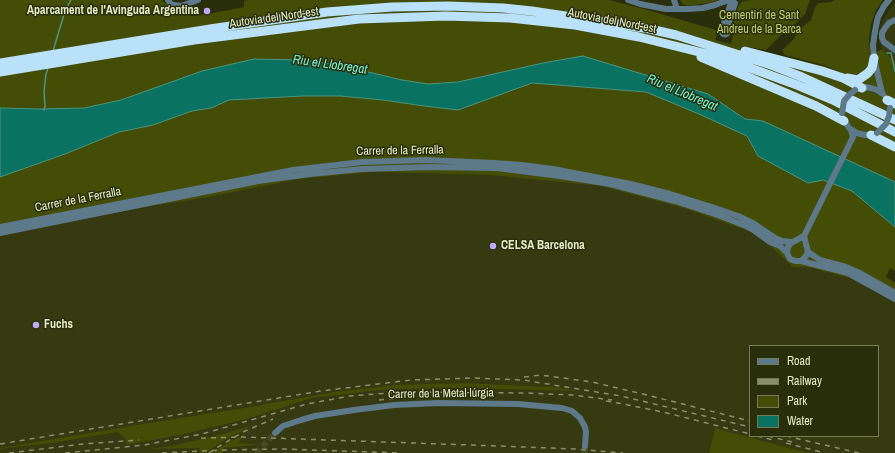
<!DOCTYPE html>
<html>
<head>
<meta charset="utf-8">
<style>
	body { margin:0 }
	#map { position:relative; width:895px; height:453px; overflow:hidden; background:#2a2f0b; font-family:"Archivo Narrow",sans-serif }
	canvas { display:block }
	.legend { position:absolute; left:749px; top:345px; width:130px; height:92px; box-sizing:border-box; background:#2a2f0b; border:1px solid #747a56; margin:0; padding:5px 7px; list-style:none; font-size:12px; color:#e3eac7 }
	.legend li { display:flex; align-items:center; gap:8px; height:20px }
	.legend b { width:20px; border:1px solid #747a56 }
</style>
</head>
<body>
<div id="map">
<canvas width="895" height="453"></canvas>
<ul class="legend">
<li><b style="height:5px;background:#5e798a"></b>Road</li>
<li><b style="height:5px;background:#898f6b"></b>Railway</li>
<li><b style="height:11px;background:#444d06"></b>Park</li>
<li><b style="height:11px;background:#0a7261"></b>Water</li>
</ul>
</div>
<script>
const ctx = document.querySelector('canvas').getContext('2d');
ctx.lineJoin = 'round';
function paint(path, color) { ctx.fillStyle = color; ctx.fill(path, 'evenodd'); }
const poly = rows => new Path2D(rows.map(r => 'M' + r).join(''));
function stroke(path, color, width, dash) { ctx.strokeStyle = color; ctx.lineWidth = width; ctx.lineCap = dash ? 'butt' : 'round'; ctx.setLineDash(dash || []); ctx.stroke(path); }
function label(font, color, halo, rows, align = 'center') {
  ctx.font = font + ' "Archivo Narrow",sans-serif'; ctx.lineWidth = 3; ctx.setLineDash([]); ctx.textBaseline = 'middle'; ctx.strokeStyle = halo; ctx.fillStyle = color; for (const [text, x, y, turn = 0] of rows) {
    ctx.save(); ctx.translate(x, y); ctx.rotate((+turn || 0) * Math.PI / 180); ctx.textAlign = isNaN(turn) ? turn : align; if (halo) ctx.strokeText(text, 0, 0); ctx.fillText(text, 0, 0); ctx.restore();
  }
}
const built = poly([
	[895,3,895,62,882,49,879,42,878,32,883,20,889,10],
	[375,172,488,175,601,186,686,209,759,235,783,258,793,267,812,268,856,280,895,303,895,453,808,453,715,428,709,453,223,453,223,448,257,446,237,443,243,435,222,446,212,453,205,453,233,435,251,425,222,434,175,445,155,448,200,448,199,453,0,453,0,449,53,443,118,432,125,438,128,445,185,434,247,419,312,398,380,390,460,388,552,387,463,383,394,385,334,392,243,408,136,425,0,448,0,235,299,179],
	[750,346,878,346,878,436,750,436]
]);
const green = poly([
	[0,0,162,0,165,3,174,9,182,10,188,15,192,16,203,15,244,7,244,1,250,0,609,0,648,10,719,31,715,40,731,44,735,26,732,25,739,5,742,2,750,0,810,0,805,14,789,30,782,34,766,50,736,45,824,66,854,78,824,65,785,55,782,50,793,40,799,30,811,20,815,7,819,3,831,2,834,0,883,0,876,10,871,24,869,39,870,56,882,49,895,62,895,182,763,121,745,119,708,94,543,63,458,82,428,84,402,80,339,65,302,60,254,59,202,71,121,100,84,108,40,109,0,108],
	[680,0,719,0,713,2,688,6,683,4],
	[532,83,646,92,699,114,747,136,758,156,808,183,823,180,852,191,895,227,895,271,890,268,886,277,895,283,895,303,856,280,812,268,793,267,783,258,759,235,686,209,601,186,488,175,375,172,299,179,203,198,152,206,0,235,0,177,65,154,119,132,153,125,192,111,211,108,229,100,303,96,340,96,383,100,424,106,458,110],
	[463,383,552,387,579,391,460,388,380,390,312,398,247,419,185,434,127,445,125,438,118,432,53,443,0,449,0,448,136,425,243,408,334,392,394,385],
	[256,424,233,435,205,453,199,453,200,448,150,449,175,445,222,434],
	[715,428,808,453,709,453],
	[245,434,238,443,261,445,223,448,223,453,212,453,222,446]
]);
const water = poly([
	[583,56,708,94,745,119,763,121,895,182,895,227,852,191,823,180,808,183,758,156,747,136,699,114,646,92,532,83,458,110,424,106,383,100,340,96,303,96,229,100,211,108,192,111,153,125,119,132,65,154,0,177,0,108,40,109,84,108,121,100,202,71,254,59,302,60,339,65,402,80,428,84,458,82,543,63,583,56]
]);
const stream = poly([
	[53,51,65,11,71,0],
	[887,53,891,53,895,71],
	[44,110,45,106,44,91,46,74,48,68]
]);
const minorTunnel = poly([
	[256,453,275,433],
	[585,453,585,446]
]);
const minor = poly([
	[168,0,171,4,174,5,181,6,198,0],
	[628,0,640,4,666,9,688,9,703,8,715,5,729,0],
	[674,0,677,9],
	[895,20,889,23,885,28,882,33,882,38,884,42,895,50],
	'721.5 31a3.5 3.5 0 1 1 7 0a3.5 3.5 0 1 1-7 0Z',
	[727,28,735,3],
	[722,29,732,0],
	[858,89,865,87,871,88,877,90,883,94],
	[882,93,874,58,873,45,875,31,878,17,884,6,889,0],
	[843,118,849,128,857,133,865,135,874,134],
	[851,130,853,137,804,236,791,243,788,247,787,253,790,259,795,261,801,261,848,273,895,299],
	[0,227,293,170,362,162,426,160,494,163,522,165,553,169,631,184,670,194,712,207,738,216,753,223,775,238,782,241,792,242],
	[0,233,258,181,310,174,362,169,429,167,497,168,560,176,610,184,675,201,718,215,746,226,752,229,770,242,780,246,787,253],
	[808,252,820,260,846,267,860,273,895,293],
	[801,261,806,256,808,252,804,236],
	[275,433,283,426,301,420,315,416,354,410,394,405,438,403,518,404,562,408,572,411,580,418,585,427,586,432,585,446]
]);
const highway = poly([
	[745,51,822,71,843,78,862,88],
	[701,57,816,106,844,121],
	[0,63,210,29,327,12,392,7,448,6,503,8,532,11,612,23,650,29,676,35,771,65,802,77,895,120],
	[0,72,194,40,359,19,446,16,510,18,575,25,639,37,723,58,797,85,833,100,895,132],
	[847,78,858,80,868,73,872,68,874,58],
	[887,100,895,104],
	[871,135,895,147]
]);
const rail = poly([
	[524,377,541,375,592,382,647,395,750,421],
	[379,400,415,397],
	[606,401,618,403,667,413,750,434],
	[757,436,773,440],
	[768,436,792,442],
	[786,436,859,453],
	[201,438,242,437,498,446,575,449,623,453],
	[786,443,825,453],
	[0,444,321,391,411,380,472,378,523,380,621,396,750,427],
	[9,453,83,444,139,440],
	[65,453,144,445,202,434,307,404,350,396,402,392,527,393,572,395,612,400],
	[162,453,223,450,283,449,401,453],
	[209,453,218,447,243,432,273,419]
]);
const minorBridge = poly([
	[842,113,844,101,849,95,855,90],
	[877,133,886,124,889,116,890,108]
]);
const markers = [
	[207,11,4,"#bea9f5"],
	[493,246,4,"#bea9f5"],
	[36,325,4,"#bea9f5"]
];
const poiNames = [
	["Aparcament de l'Avinguda Argentina",199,11,"right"],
	["CELSA Barcelona",501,246],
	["Fuchs",44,325]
];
const parkNames = [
	["Cementiri de Sant",759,16],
	["Andreu de la Barca",759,30]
];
const streetNames = [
	["Autovia del Nord-est",274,18,-8],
	["Autovia del Nord-est",612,21,11],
	["Carrer de la Ferralla",400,151,-1],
	["Carrer de la Ferralla",78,200,-11],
	["Carrer de la Metal·lúrgia",441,394,-1]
];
const waterNames = [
	["Riu el Llobregat",330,65,8],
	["Riu el Llobregat",682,93,23]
];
paint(built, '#353a11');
paint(green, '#444d06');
paint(water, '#0a7261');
stroke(water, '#4b9680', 1);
stroke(stream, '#4b9680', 1.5);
stroke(minorTunnel, '#464b27', 6, [6, 3]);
stroke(minor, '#5e798a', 6);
stroke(highway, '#bae1fa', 9);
stroke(rail, '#898f6b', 1.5, [5, 5]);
stroke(minorBridge, '#5e798a', 6);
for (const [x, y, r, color] of markers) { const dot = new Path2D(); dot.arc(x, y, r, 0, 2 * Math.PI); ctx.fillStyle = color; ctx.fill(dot); stroke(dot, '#2a2f0b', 1.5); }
label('bold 12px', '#e3eac7', '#2a2f0b', poiNames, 'left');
label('12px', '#becd70', '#2a2f0b', parkNames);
label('12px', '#e3eac7', '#2a2f0b', streetNames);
label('italic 13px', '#74f2d6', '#2a2f0b', waterNames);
</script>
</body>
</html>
